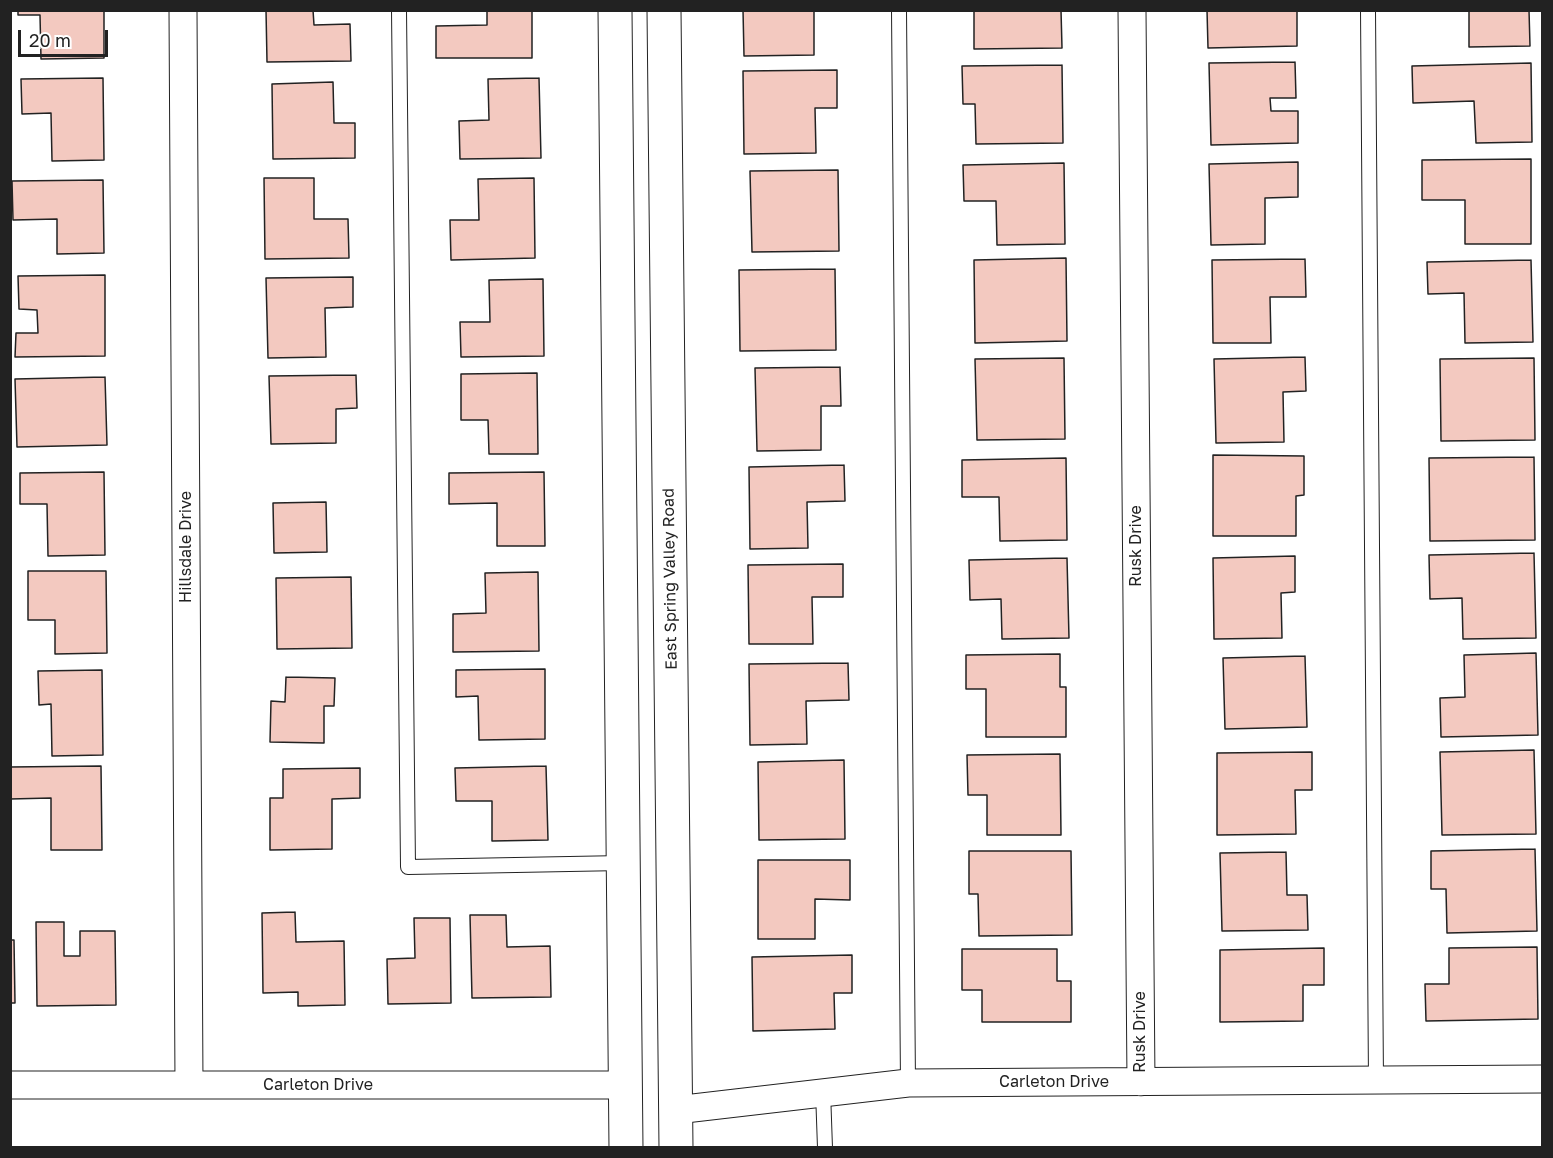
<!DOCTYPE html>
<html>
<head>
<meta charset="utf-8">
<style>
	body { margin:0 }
	#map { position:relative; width:1553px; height:1158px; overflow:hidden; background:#fff; font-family:"Golos Text",sans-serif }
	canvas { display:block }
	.frame { position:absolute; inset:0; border:12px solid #222; pointer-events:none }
	.scale { position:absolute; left:18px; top:30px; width:90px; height:27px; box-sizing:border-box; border:3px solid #222; border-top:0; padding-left:8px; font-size:18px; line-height:21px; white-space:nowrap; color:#222; -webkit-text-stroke:4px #fff; paint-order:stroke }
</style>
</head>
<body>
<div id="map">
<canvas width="1553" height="1158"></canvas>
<div class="frame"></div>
<div class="scale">20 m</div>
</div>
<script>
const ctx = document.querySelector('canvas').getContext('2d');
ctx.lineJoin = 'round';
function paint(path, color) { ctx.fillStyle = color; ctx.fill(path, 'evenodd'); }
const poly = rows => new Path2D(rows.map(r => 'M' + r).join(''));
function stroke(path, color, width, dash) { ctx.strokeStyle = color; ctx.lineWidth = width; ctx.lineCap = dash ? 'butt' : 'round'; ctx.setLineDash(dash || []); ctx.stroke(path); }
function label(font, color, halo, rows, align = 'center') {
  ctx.font = font + ' "Golos Text",sans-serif'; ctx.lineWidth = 4.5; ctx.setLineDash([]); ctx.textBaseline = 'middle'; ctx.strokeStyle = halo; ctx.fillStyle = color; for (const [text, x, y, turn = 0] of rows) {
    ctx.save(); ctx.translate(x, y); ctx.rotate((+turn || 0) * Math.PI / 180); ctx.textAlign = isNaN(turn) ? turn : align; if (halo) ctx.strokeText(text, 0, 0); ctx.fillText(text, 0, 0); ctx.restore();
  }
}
const building = poly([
	[18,10,104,10,104,58,41,59,40,15,18,15,18,10],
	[266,10,313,10,314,25,350,24,351,61,267,62,266,10],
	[487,10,532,10,532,58,436,58,436,26,487,25,487,10],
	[743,10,814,10,814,55,744,56,743,10],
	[974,10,1061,10,1062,48,974,49,974,10],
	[1207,10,1297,10,1297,46,1208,48,1207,10],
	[1469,10,1529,10,1530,46,1469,47,1469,10],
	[1295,62,1296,98,1270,98,1271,111,1298,111,1298,143,1211,145,1209,63,1295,62],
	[1531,63,1532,142,1476,143,1474,101,1413,103,1412,66,1531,63],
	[1062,65,1063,143,976,144,975,104,963,104,962,66,1062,65],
	[837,70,837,108,815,108,816,153,744,154,743,71,837,70],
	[103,78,104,160,52,161,51,113,22,114,21,79,103,78],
	[539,78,541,158,460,159,459,121,489,120,488,79,539,78],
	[333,82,334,123,355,123,355,158,273,159,272,84,333,82],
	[1531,159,1531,244,1465,244,1465,200,1422,200,1422,160,1531,159],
	[1298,162,1298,197,1265,198,1265,244,1211,245,1209,164,1298,162],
	[1064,163,1065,244,997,245,996,201,964,201,963,165,1064,163],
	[838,170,839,251,752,252,750,171,838,170],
	[264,178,314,178,314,219,348,219,349,258,265,259,264,178],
	[534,178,535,258,451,260,450,220,479,220,478,179,534,178],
	[103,180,104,253,57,254,57,219,13,220,12,181,103,180],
	[1066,258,1067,341,975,343,974,260,1066,258],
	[1305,259,1306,297,1270,297,1271,343,1213,343,1212,260,1305,259],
	[1531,260,1533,342,1465,343,1464,293,1428,294,1427,262,1531,260],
	[835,269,836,350,740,351,739,270,835,269],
	[105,275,105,356,15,357,16,333,38,333,37,310,19,309,18,276,105,275],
	[353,277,353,307,325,308,326,357,268,358,266,278,353,277],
	[543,279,544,356,461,357,460,322,490,322,489,280,543,279],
	[1305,357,1306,391,1283,392,1284,442,1216,443,1214,359,1305,357],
	[1064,358,1065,439,977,440,975,359,1064,358],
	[1534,358,1535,440,1441,441,1440,359,1534,358],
	[840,367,841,406,821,406,821,450,757,451,755,368,840,367],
	[537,373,538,454,489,454,488,420,461,420,461,374,537,373],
	[356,375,357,408,336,409,336,443,271,444,269,376,356,375],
	[105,377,107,445,17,447,15,379,105,377],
	[1213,455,1304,456,1304,495,1296,496,1296,536,1213,536,1213,455],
	[1534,457,1535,540,1430,541,1429,458,1534,457],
	[1066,458,1067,540,1000,541,999,497,962,497,962,460,1066,458],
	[844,465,845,501,807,502,808,548,750,549,749,467,844,465],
	[104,472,105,555,48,556,47,504,20,504,20,473,104,472],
	[544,472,545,546,497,546,497,503,449,504,449,473,544,472],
	[326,502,327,552,274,553,273,503,326,502],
	[1534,553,1536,638,1463,639,1462,598,1430,599,1429,555,1534,553],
	[1295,556,1295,592,1281,593,1282,638,1214,639,1213,558,1295,556],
	[1067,558,1069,638,1002,639,1001,599,970,600,969,560,1067,558],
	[843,564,843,597,812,597,813,644,749,644,748,565,843,564],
	[28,571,106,571,107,653,55,654,55,620,28,620,28,571],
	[538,572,539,651,453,652,453,614,486,613,485,573,538,572],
	[351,577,352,648,277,649,276,578,351,577],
	[1536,653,1538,735,1441,737,1440,698,1465,697,1464,655,1536,653],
	[1060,654,1060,687,1066,687,1066,737,986,737,986,689,966,689,966,655,1060,654],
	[1305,656,1307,727,1225,729,1223,658,1305,656],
	[848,663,849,700,806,701,807,744,750,745,749,664,848,663],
	[545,669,545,739,479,740,478,696,456,697,456,670,545,669],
	[102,670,103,755,52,756,51,704,39,705,38,671,102,670],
	[286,677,335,678,334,706,324,706,324,743,270,742,271,701,285,702,286,677],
	[1534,750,1536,834,1442,835,1440,752,1534,750],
	[1312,752,1312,790,1295,790,1296,834,1217,835,1217,753,1312,752],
	[1060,754,1061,835,987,835,987,795,968,795,967,755,1060,754],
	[844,760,845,839,759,840,758,762,844,760],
	[101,766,102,850,51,850,51,798,10,799,10,767,101,766],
	[546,766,548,840,492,841,492,801,456,801,455,768,546,766],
	[360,768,360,798,332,799,332,849,270,850,270,798,283,798,283,769,360,768],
	[1535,849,1537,931,1447,933,1446,889,1431,889,1431,851,1535,849],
	[969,851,1071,851,1072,935,979,936,978,894,969,894,969,851],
	[1286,852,1287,895,1307,895,1308,930,1222,931,1220,853,1286,852],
	[758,860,850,860,850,900,815,899,815,939,758,939,758,860],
	[295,912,296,942,344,941,345,1005,298,1006,298,992,263,993,262,913,295,912],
	[470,915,506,915,507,947,550,946,551,997,472,998,470,915],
	[414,918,450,918,451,1003,388,1004,387,959,415,958,414,918],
	[36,922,64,922,64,956,80,956,80,931,115,931,116,1005,37,1006,36,922],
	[10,940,14,940,15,1003,10,1003,10,940],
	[1537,947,1538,1019,1426,1021,1425,984,1449,984,1449,948,1537,947],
	[1324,948,1324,985,1303,985,1303,1021,1220,1022,1220,950,1324,948],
	[962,949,1057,949,1057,981,1071,981,1071,1022,982,1022,982,990,962,990,962,949],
	[852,955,852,993,834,993,835,1029,753,1031,752,957,852,955]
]);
const service = poly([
	[399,10,408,867,623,863],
	[899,10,908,1083],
	[1368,10,1376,1080],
	[823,1091,825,1148]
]);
const minor = poly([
	[183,10,189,1084],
	[1132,10,1141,1082],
	[10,1085,625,1085],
	[676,1110,908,1083,1542,1079]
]);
const tertiary = poly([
	[615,10,626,1148],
	[664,10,676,1148]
]);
const streetNames = [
	["Rusk Drive",1136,546,-90],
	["Hillsdale Drive",186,547,-90],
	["East Spring Valley Road",670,579,-91],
	["Rusk Drive",1140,1032,-90],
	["Carleton Drive",1054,1082],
	["Carleton Drive",318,1085]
];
paint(building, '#f3c9c0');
stroke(building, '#222', 1.5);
stroke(service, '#222', 16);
stroke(minor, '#222', 29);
stroke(tertiary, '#222', 35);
stroke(service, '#fff', 14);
stroke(minor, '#fff', 27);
stroke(tertiary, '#fff', 33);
label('16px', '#222', '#fff', streetNames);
</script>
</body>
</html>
